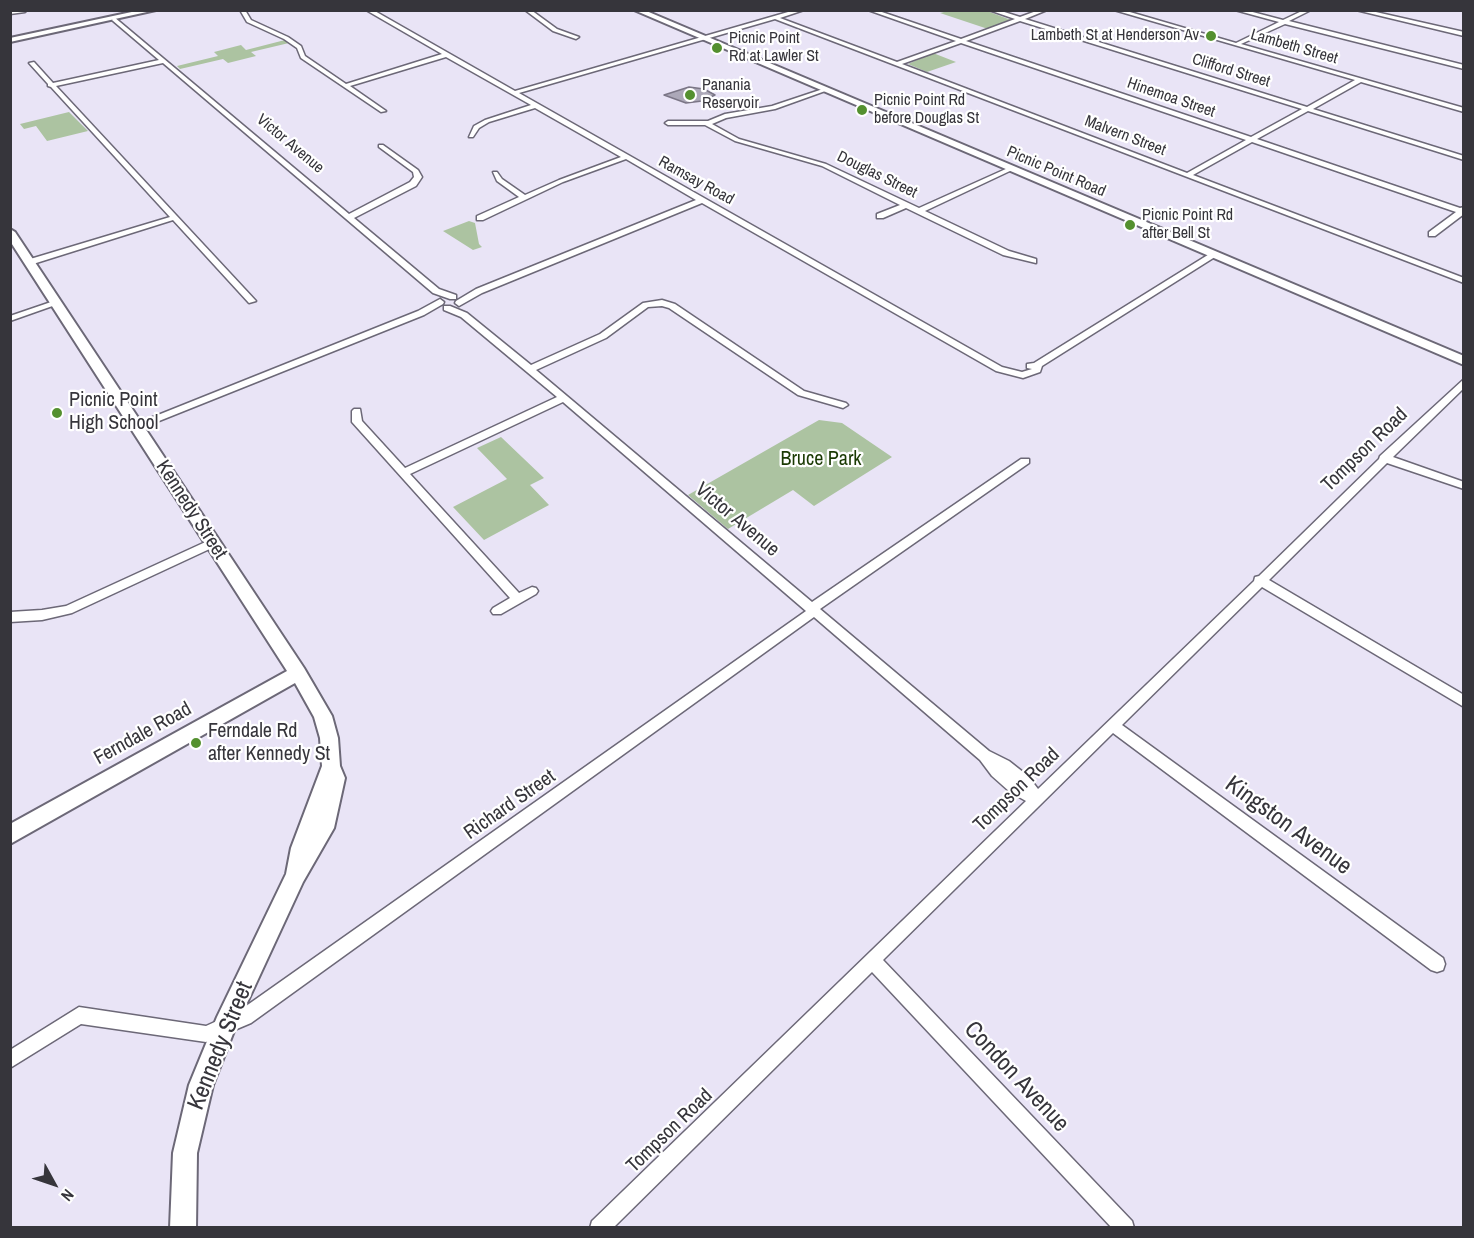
<!DOCTYPE html>
<html>
<head>
<meta charset="utf-8">
<style>
	body { margin:0 }
	#map { position:relative; width:1474px; height:1238px; overflow:hidden; background:#e9e4f6; font-family:"Archivo Narrow",sans-serif }
	canvas { display:block }
	.frame { position:absolute; inset:0; border:12px solid #36353b; pointer-events:none }
	.north { position:absolute; left:24px; top:1154px; width:60px; height:60px; -webkit-text-stroke:4px #fff; paint-order:stroke; rotate:130deg; font-size:16px; font-weight:700; line-height:24px; text-align:center; color:#36353b }
	.north::after { content:''; display:block; margin:auto; width:21px; height:27px; background:#36353b; clip-path:polygon(50% 0,100% 100%,50% 72%,0 100%) }
</style>
</head>
<body>
<div id="map">
<canvas width="1474" height="1238"></canvas>
<div class="frame"></div>
<div class="north">N</div>
</div>
<script>
const ctx = document.querySelector('canvas').getContext('2d');
ctx.lineJoin = 'round';
function paint(path, color) { ctx.fillStyle = color; ctx.fill(path, 'evenodd'); }
const poly = rows => new Path2D(rows.map(r => 'M' + r).join(''));
function stroke(path, color, width, dash) { ctx.strokeStyle = color; ctx.lineWidth = width; ctx.lineCap = dash ? 'butt' : 'round'; ctx.setLineDash(dash || []); ctx.stroke(path); }
function label(font, color, halo, rows, align = 'center') {
  ctx.font = font + ' "Archivo Narrow",sans-serif'; ctx.lineWidth = 4.5; ctx.setLineDash([]); ctx.textBaseline = 'middle'; ctx.strokeStyle = halo; ctx.fillStyle = color; for (const [text, x, y, turn = 0] of rows) {
    ctx.save(); ctx.translate(x, y); ctx.rotate((+turn || 0) * Math.PI / 180); ctx.textAlign = isNaN(turn) ? turn : align; if (halo) ctx.strokeText(text, 0, 0); ctx.fillText(text, 0, 0); ctx.restore();
  }
}
const green = poly([
	[948,11,987,11,1011,20,988,29,940,13],
	[285,40,289,43,251,52,256,56,228,63,223,59,180,69,177,66,218,56,214,52,241,45,246,50],
	[933,53,956,62,927,72,908,64],
	[69,112,88,131,47,141,36,126,24,129,20,124],
	[469,221,475,223,479,244,482,247,473,250,443,231],
	[819,420,842,423,892,457,814,506,793,490,728,529,688,495],
	[501,437,544,478,530,485,549,505,484,540,453,507,507,479,477,448]
]);
const building = poly([
	[689,87,704,89,715,95,702,101,686,103,664,95,689,87]
]);
const street = poly([
	[27,10,25,12,10,14,10,11,27,10],
	[240,10,245,10,251,20,288,37,301,46,305,56,346,84,442,54,366,10,373,10,515,91,795,10,804,10,780,18,897,62,956,41,868,10,876,10,961,39,1015,19,989,10,998,10,1020,17,1039,10,1047,10,1025,19,1307,107,1355,80,1114,10,1123,10,1236,43,1279,22,1235,10,1245,10,1283,20,1304,10,1311,10,1289,21,1464,65,1464,69,1285,24,1241,44,1464,108,1464,112,1361,82,1313,109,1464,156,1464,160,1308,111,1257,139,1460,208,1464,207,1464,214,1435,236,1429,236,1429,232,1456,212,1252,142,1193,175,1464,278,1464,283,775,19,519,93,1002,367,1022,372,1032,369,1027,368,1027,364,1034,363,1211,253,1218,255,1042,366,1040,372,1023,378,996,371,702,203,482,293,459,306,455,303,456,301,476,289,696,200,626,159,563,182,483,220,477,220,477,216,519,197,497,181,493,172,497,172,502,179,525,195,559,180,621,157,535,108,489,122,479,128,473,137,469,137,474,126,485,120,531,105,446,57,350,86,386,111,381,112,301,58,297,48,284,39,247,22,240,10],
	[1020,21,1302,109,1251,137,966,41,1020,21],
	[961,43,1246,140,1187,173,902,64,961,43],
	[525,10,531,10,557,29,579,37,576,39,553,31,525,10],
	[1356,10,1367,10,1464,32,1464,36,1356,10],
	[114,17,349,214,410,182,414,177,413,172,379,147,379,145,383,145,418,170,422,177,416,186,354,218,439,289,456,295,456,299,450,299,433,293,163,63,56,86,256,301,249,303,173,220,33,264,27,264,27,260,170,217,51,87,48,86,48,84,29,63,34,62,53,83,159,60,112,20,114,17],
	[823,89,828,90,775,109,726,118,712,124,739,139,826,164,919,208,1008,168,1012,168,1012,170,925,211,1009,251,1036,259,1036,263,1003,255,906,208,883,218,877,218,877,214,900,205,822,166,735,141,705,125,668,125,665,123,668,121,708,121,725,114,772,106,823,89],
	[440,299,444,302,443,304,424,315,139,429,136,430,131,427,133,425,418,311,440,299],
	[662,300,675,304,804,391,846,403,848,405,843,408,798,395,669,308,662,306,648,307,606,338,536,370,812,602,1021,459,1029,459,1029,463,820,609,989,751,1009,761,1028,776,1038,789,1254,581,1255,577,1259,576,1379,459,1380,456,1464,379,1464,388,1393,457,1464,482,1464,489,1387,463,1269,580,1464,695,1464,707,1262,587,1122,725,1443,958,1445,964,1443,970,1437,972,1431,970,1113,733,883,960,1132,1221,1134,1228,1112,1228,872,972,613,1228,590,1228,592,1221,1026,801,1010,792,992,776,980,760,814,617,251,1023,206,1042,81,1024,10,1068,10,1050,79,1007,206,1026,239,1011,806,611,563,402,410,474,519,593,532,587,536,588,538,591,536,594,501,614,493,614,491,611,493,608,510,598,352,422,352,411,354,409,360,409,362,421,405,468,557,397,461,317,444,310,444,306,450,306,467,313,531,365,600,334,643,303,662,300],
	[54,301,61,303,10,321,10,316,54,301],
	[212,539,218,543,216,546,72,613,42,620,10,622,10,612,42,610,66,606,212,539]
]);
const secondary = poly([
	[141,10,156,10,10,42,10,38,141,10],
	[634,10,644,10,1464,356,1464,365,634,10],
	[10,229,15,232,304,668,332,716,338,738,340,766,345,778,334,828,303,882,234,1031,213,1085,197,1153,196,1228,170,1228,173,1153,189,1085,217,1017,286,874,291,848,322,766,320,738,314,717,295,683,10,844,10,824,287,671,10,241,10,229]
]);
const markers = [
	[1211,36,6,"#54902f"],
	[717,48,6,"#54902f"],
	[690,95,6,"#54902f"],
	[862,110,6,"#54902f"],
	[1130,225,6,"#54902f"],
	[57,413,6,"#54902f"],
	[196,743,6,"#54902f"]
];
const farPoinames = [
	["Lambeth St at Henderson Av",1199,36,"right"],
	["Picnic Point",729,39],
	["Rd at Lawler St",729,57],
	["Panania",702,86],
	["Reservoir",702,104],
	["Picnic Point Rd",874,101],
	["before Douglas St",874,119],
	["Picnic Point Rd",1142,216],
	["after Bell St",1142,234]
];
const farStreetnames = [
	["Lambeth Street",1294,47,16],
	["Clifford Street",1231,71,17],
	["Hinemoa Street",1171,98,19],
	["Malvern Street",1125,136,21],
	["Victor Avenue",290,144,40],
	["Picnic Point Road",1056,172,23],
	["Douglas Street",877,175,26],
	["Ramsay Road",696,181,29]
];
const poiNames = [
	["Picnic Point",69,401],
	["High School",69,424],
	["Ferndale Rd",208,732],
	["after Kennedy St",208,755]
];
const streetNames = [
	["Tompson Road",1365,450,-44],
	["Kennedy Street",191,510,57],
	["Victor Avenue",737,520,40],
	["Ferndale Road",143,734,-29],
	["Tompson Road",1017,790,-44],
	["Richard Street",510,805,-35],
	["Tompson Road",670,1131,-44]
];
const parkNames = [
	["Bruce Park",821,460]
];
const nearStreetnames = [
	["Kingston Avenue",1288,826,36],
	["Kennedy Street",221,1046,-68],
	["Condon Avenue",1016,1077,47]
];
paint(green, '#acc3a1');
paint(building, '#aca8b8');
stroke(building, '#7b7686', 1.5);
stroke(street, '#6c6877', 3);
stroke(secondary, '#6c6877', 4);
paint(street, '#fff');
paint(secondary, '#fff');
for (const [x, y, r, color] of markers) { const dot = new Path2D(); dot.arc(x, y, r, 0, 2 * Math.PI); ctx.fillStyle = color; ctx.fill(dot); stroke(dot, '#fff', 2); }
label('16px', '#36353b', '#fff', farPoinames, 'left');
label('16px', '#36353b', '#fff', farStreetnames);
label('20px', '#36353b', '#fff', poiNames, 'left');
label('20px', '#36353b', '#fff', streetNames);
label('20px', '#1a3a03', '#fff', parkNames);
label('24px', '#36353b', '#fff', nearStreetnames);
</script>
</body>
</html>
